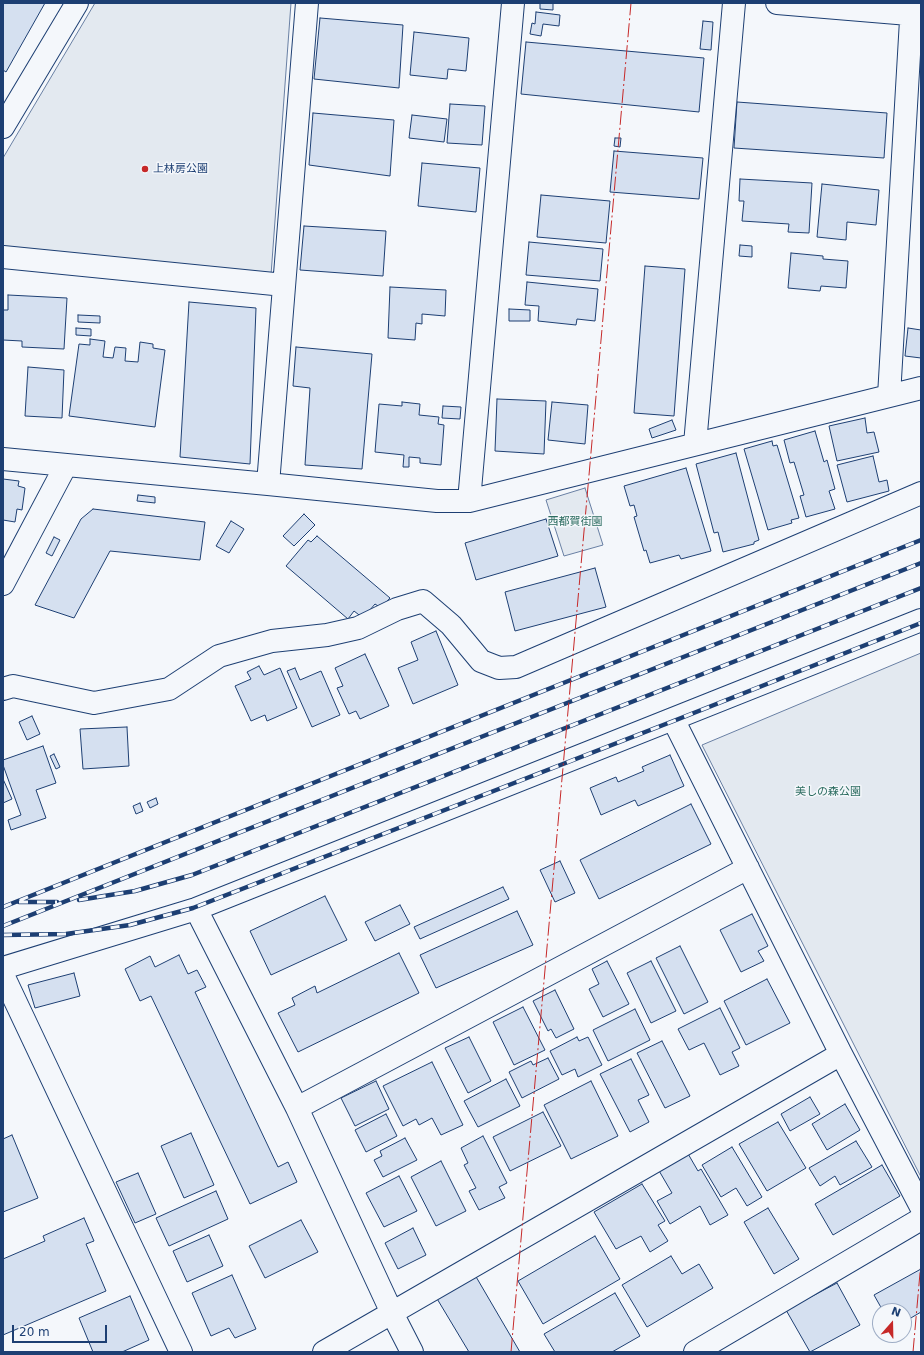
<!DOCTYPE html>
<html>
<head>
<meta charset="utf-8">
<style>
	body { margin:0 }
	#map { position:relative; width:924px; height:1355px; overflow:hidden; background:#f4f7fb; font-family:"DejaVu Sans",sans-serif }
	canvas { display:block }
	.frame { position:absolute; inset:0; border:4px solid #1d3f73; pointer-events:none }
	.north { position:absolute; left:872px; top:1303px; width:40px; height:40px; box-sizing:border-box; background:#f4f7fb; border:1px solid #9eadc5; border-radius:50%; rotate:20deg; font-size:11px; font-weight:700; line-height:16px; text-align:center; color:#1d3f73 }
	.north::after { content:''; display:block; margin:auto; width:14px; height:18px; background:#c62828; clip-path:polygon(50% 0,100% 100%,50% 72%,0 100%) }
	.scale { position:absolute; left:12px; top:1325px; width:95px; height:18px; box-sizing:border-box; border:2px solid #1d3f73; border-top:0; padding-left:5px; font-size:12px; line-height:14px; white-space:nowrap; color:#1d3f73; -webkit-text-stroke:3px #f4f7fb; paint-order:stroke }
</style>
</head>
<body>
<div id="map">
<canvas width="924" height="1355"></canvas>
<div class="frame"></div>
<div class="north">N</div>
<div class="scale">20 m</div>
</div>
<script>
const ctx = document.querySelector('canvas').getContext('2d');
ctx.lineJoin = 'round';
function paint(path, color) { ctx.fillStyle = color; ctx.fill(path, 'evenodd'); }
const poly = rows => new Path2D(rows.map(r => 'M' + r).join(''));
function stroke(path, color, width, dash) { ctx.strokeStyle = color; ctx.lineWidth = width; ctx.lineCap = dash ? 'butt' : 'round'; ctx.setLineDash(dash || []); ctx.stroke(path); }
function label(font, color, halo, rows, align = 'center') {
  ctx.font = font + ' "DejaVu Sans","Noto Sans JP",sans-serif'; ctx.lineWidth = 3; ctx.setLineDash([]); ctx.textBaseline = 'middle'; ctx.strokeStyle = halo; ctx.fillStyle = color; for (const [text, x, y, turn = 0] of rows) {
    ctx.save(); ctx.translate(x, y); ctx.rotate((+turn || 0) * Math.PI / 180); ctx.textAlign = isNaN(turn) ? turn : align; if (halo) ctx.strokeText(text, 0, 0); ctx.fillText(text, 0, 0); ctx.restore();
  }
}
const green = poly([
	[95,3,291,3,271,275,3,250,3,158,95,3],
	[585,488,603,545,564,556,546,500,585,488],
	[921,653,921,1177,702,745,921,653]
]);
const building = poly([
	[3,3,45,3,6,72,3,70,3,3],
	[540,3,553,3,553,10,540,9,540,3],
	[536,12,560,15,559,26,543,24,541,36,530,34,532,23,535,24,536,12],
	[320,18,403,25,399,88,314,79,320,18],
	[703,21,713,22,711,50,700,49,703,21],
	[414,32,469,38,466,71,448,69,447,79,410,75,414,32],
	[526,42,704,58,699,112,521,94,526,42],
	[737,102,887,113,884,158,734,148,737,102],
	[450,104,485,106,482,145,447,143,450,104],
	[313,113,394,120,390,176,309,165,313,113],
	[412,115,447,119,444,142,409,138,412,115],
	[615,138,621,138,620,147,614,146,615,138],
	[614,151,703,158,699,199,610,192,614,151],
	[422,163,480,168,476,212,418,206,422,163],
	[740,179,812,183,809,233,788,232,789,224,742,221,744,201,739,201,740,179],
	[822,184,879,190,876,225,847,222,846,240,817,237,822,184],
	[541,195,610,201,606,243,537,237,541,195],
	[304,226,386,231,383,276,300,270,304,226],
	[529,242,603,249,600,281,526,275,529,242],
	[740,245,752,246,752,257,739,256,740,245],
	[791,253,823,256,823,259,848,261,846,288,821,286,820,291,788,288,791,253],
	[645,266,685,269,674,416,634,413,645,266],
	[527,282,598,289,595,321,577,319,576,325,538,321,539,306,525,305,527,282],
	[390,287,446,290,445,316,422,314,422,324,416,323,415,340,388,338,390,287],
	[8,295,67,298,64,349,22,347,22,341,3,340,3,310,8,310,8,295],
	[189,302,256,308,250,464,180,457,189,302],
	[509,309,530,310,530,321,509,321,509,309],
	[78,315,100,316,100,323,78,322,78,315],
	[76,328,91,329,91,336,76,335,76,328],
	[908,328,921,330,921,358,905,356,908,328],
	[90,339,105,341,103,357,113,358,115,347,126,348,125,361,138,362,140,342,153,344,153,348,165,350,155,427,69,416,79,344,90,345,90,339],
	[296,347,372,354,362,469,305,465,310,388,293,386,296,347],
	[28,367,64,370,62,418,25,416,28,367],
	[497,399,546,401,544,454,495,451,497,399],
	[402,402,420,404,419,415,439,417,438,424,444,425,441,465,420,463,420,458,409,457,409,467,403,467,404,455,375,452,379,404,402,406,402,402],
	[552,402,588,405,585,444,548,440,552,402],
	[443,406,461,407,460,419,442,418,443,406],
	[865,418,867,433,874,432,879,452,837,461,829,426,865,418],
	[672,420,676,430,652,438,649,429,672,420],
	[815,431,824,462,827,460,835,489,829,491,835,509,806,517,800,496,804,495,794,462,790,463,784,440,815,431],
	[772,441,773,446,777,445,799,518,791,520,792,523,768,530,744,449,772,441],
	[736,453,759,540,754,542,754,544,723,552,718,532,714,533,696,464,736,453],
	[873,456,879,482,887,480,889,491,847,502,837,465,873,456],
	[686,468,711,551,681,559,679,555,650,563,646,550,644,551,634,517,637,516,634,505,630,506,624,486,686,468],
	[3,479,19,481,18,486,25,488,22,510,17,509,15,522,3,520,3,479],
	[138,495,155,497,155,503,137,501,138,495],
	[93,509,205,522,200,560,110,551,74,618,35,605,81,519,93,509],
	[304,514,315,525,294,546,283,536,304,514],
	[546,519,558,556,476,580,465,543,546,519],
	[231,521,244,529,229,553,216,546,231,521],
	[317,536,390,598,381,608,375,604,363,618,354,611,348,619,286,566,308,540,311,542,317,536],
	[54,537,60,540,52,556,46,553,54,537],
	[595,568,606,607,515,631,505,592,595,568],
	[436,631,458,685,413,704,398,668,418,660,411,642,436,631],
	[365,654,389,706,360,719,356,711,349,714,337,688,343,686,335,668,365,654],
	[259,666,264,675,280,668,297,708,267,721,265,715,251,721,235,686,251,679,247,672,259,666],
	[295,668,300,680,321,671,340,715,312,727,287,671,295,668],
	[32,716,40,734,27,740,19,722,32,716],
	[127,727,129,766,83,769,80,729,127,727],
	[43,746,56,783,36,790,46,818,11,830,8,820,21,815,3,765,3,760,43,746],
	[54,754,60,767,56,769,50,756,54,754],
	[670,755,684,786,638,806,635,800,601,815,590,788,616,777,618,782,644,771,642,767,670,755],
	[3,779,12,799,3,803,3,779],
	[156,798,158,804,150,808,147,802,156,798],
	[140,803,143,811,136,814,133,806,140,803],
	[691,804,711,844,599,899,580,860,691,804],
	[560,861,575,893,555,902,540,870,560,861],
	[503,887,509,899,420,939,414,927,503,887],
	[325,896,347,940,271,975,250,931,325,896],
	[400,905,410,924,375,941,365,922,400,905],
	[517,911,533,945,436,988,420,955,517,911],
	[752,914,768,946,758,951,764,961,741,972,720,930,752,914],
	[680,946,708,1002,684,1014,656,958,680,946],
	[399,953,419,993,298,1052,278,1013,295,1005,292,998,315,986,317,993,399,953],
	[179,955,188,974,197,970,206,987,195,992,278,1167,288,1162,297,1182,250,1204,151,996,140,1001,125,969,150,956,155,967,179,955],
	[607,961,629,1004,603,1017,589,989,599,984,592,969,607,961],
	[651,961,676,1011,651,1023,627,973,651,961],
	[74,973,80,996,35,1008,28,985,74,973],
	[767,979,790,1023,746,1045,724,1001,767,979],
	[555,990,574,1029,556,1038,551,1029,548,1031,533,1001,555,990],
	[523,1007,545,1050,514,1065,493,1022,523,1007],
	[720,1008,740,1048,732,1052,739,1066,720,1075,704,1043,689,1050,678,1029,720,1008],
	[635,1009,650,1040,608,1061,593,1030,635,1009],
	[469,1037,491,1081,468,1093,445,1048,469,1037],
	[577,1037,579,1041,588,1037,602,1065,578,1077,575,1069,562,1075,550,1051,577,1037],
	[662,1041,690,1096,665,1108,637,1053,662,1041],
	[548,1058,559,1079,522,1098,509,1072,531,1061,533,1065,548,1058],
	[631,1059,649,1095,638,1100,649,1122,630,1132,600,1074,631,1059],
	[432,1062,463,1125,441,1135,432,1118,419,1125,416,1119,403,1126,383,1086,432,1062],
	[506,1079,520,1106,478,1127,464,1101,506,1079],
	[376,1081,389,1109,355,1126,341,1098,376,1081],
	[591,1081,618,1136,571,1159,544,1105,591,1081],
	[810,1097,820,1114,790,1131,781,1114,810,1097],
	[845,1104,860,1130,827,1150,812,1124,845,1104],
	[543,1112,561,1146,510,1171,493,1137,543,1112],
	[386,1114,397,1136,366,1152,355,1130,386,1114],
	[778,1122,806,1168,767,1191,739,1144,778,1122],
	[191,1133,214,1185,184,1198,161,1146,191,1133],
	[12,1135,38,1198,3,1212,3,1139,12,1135],
	[483,1136,507,1183,499,1187,505,1198,479,1210,469,1191,476,1188,464,1165,468,1163,461,1148,483,1136],
	[405,1138,417,1160,383,1177,374,1160,382,1156,380,1151,405,1138],
	[856,1141,872,1167,840,1185,835,1176,820,1186,809,1168,856,1141],
	[732,1147,762,1197,747,1206,736,1188,721,1197,702,1165,732,1147],
	[687,1152,698,1171,701,1169,728,1215,710,1225,700,1206,670,1224,657,1201,672,1193,658,1169,687,1152],
	[441,1161,466,1211,436,1226,411,1177,441,1161],
	[882,1165,900,1196,833,1235,815,1204,882,1165],
	[138,1173,156,1214,135,1223,116,1182,138,1173],
	[399,1176,417,1211,384,1227,366,1193,399,1176],
	[642,1184,665,1221,658,1225,668,1241,650,1252,641,1236,616,1249,594,1212,642,1184],
	[216,1191,228,1219,169,1246,156,1218,216,1191],
	[768,1208,799,1259,774,1274,744,1222,768,1208],
	[84,1218,94,1241,86,1244,106,1291,3,1335,3,1259,45,1241,43,1236,84,1218],
	[301,1220,318,1252,265,1278,249,1246,301,1220],
	[413,1228,426,1255,398,1269,385,1243,413,1228],
	[209,1235,223,1266,187,1282,173,1251,209,1235],
	[595,1236,620,1279,543,1324,518,1281,595,1236],
	[671,1256,682,1274,699,1264,713,1288,647,1327,622,1285,671,1256],
	[921,1269,921,1312,904,1322,904,1311,883,1311,874,1295,921,1269],
	[232,1275,256,1329,235,1338,229,1328,211,1336,192,1293,232,1275],
	[475,1275,520,1352,469,1352,436,1297,475,1275],
	[837,1283,860,1325,810,1352,786,1310,837,1283],
	[615,1293,640,1336,612,1352,555,1352,544,1334,615,1293],
	[130,1296,149,1340,122,1352,93,1352,79,1318,130,1296]
]);
const minor = poly([
	[777,3,921,15],
	[3,127,77,3],
	[3,257,284,285],
	[889,396,912,3],
	[695,444,734,3],
	[3,459,268,484,437,501,469,501,921,388],
	[268,484,307,3],
	[469,501,513,3],
	[3,584,66,465],
	[3,689,13,686,94,703,169,689,219,656,272,641,327,635,358,628,397,609,423,601,451,625,481,661,499,668,516,667,921,493],
	[673,719,841,1054,921,1207],
	[196,909,297,1108,392,1313,412,1352],
	[3,968,196,909,921,620],
	[3,975,181,1352],
	[297,1108,748,868],
	[324,1352,841,1054],
	[695,1352,921,1219]
]);
const rail = poly([
	[79,900,135,891,192,875,921,588],
	[19,902,57,902],
	[3,907,921,540],
	[3,926,921,563],
	[3,935,66,934,130,925,193,908,676,720,921,623]
]);
const power = poly([
	[511,1352,631,3],
	[913,1352,921,1262]
]);
const markers = [
	[145,169,4,"#c62828"]
];
const poiNames = [
	["上林房公園",153,169]
];
const parkNames = [
	["西都賀街園",575,522],
	["美しの森公園",828,792]
];
paint(green, '#e3e9f0');
stroke(green, '#687fa3', 1);
paint(building, '#d5e0f0');
stroke(building, '#1d3f73', 1);
stroke(minor, '#1d3f73', 24);
stroke(minor, '#f4f7fb', 22);
stroke(rail, '#1d3f73', 4.5);
stroke(rail, '#f4f7fb', 3, [9]);
stroke(power, '#c62828', 1, [14, 3, 2, 3]);
for (const [x, y, r, color] of markers) { const dot = new Path2D(); dot.arc(x, y, r, 0, 2 * Math.PI); ctx.fillStyle = color; ctx.fill(dot); stroke(dot, '#f4f7fb', 1.5); }
label('11px', '#1d3f73', '#f4f7fb', poiNames, 'left');
label('11px', '#2c6c60', '#f4f7fb', parkNames);
</script>
</body>
</html>
